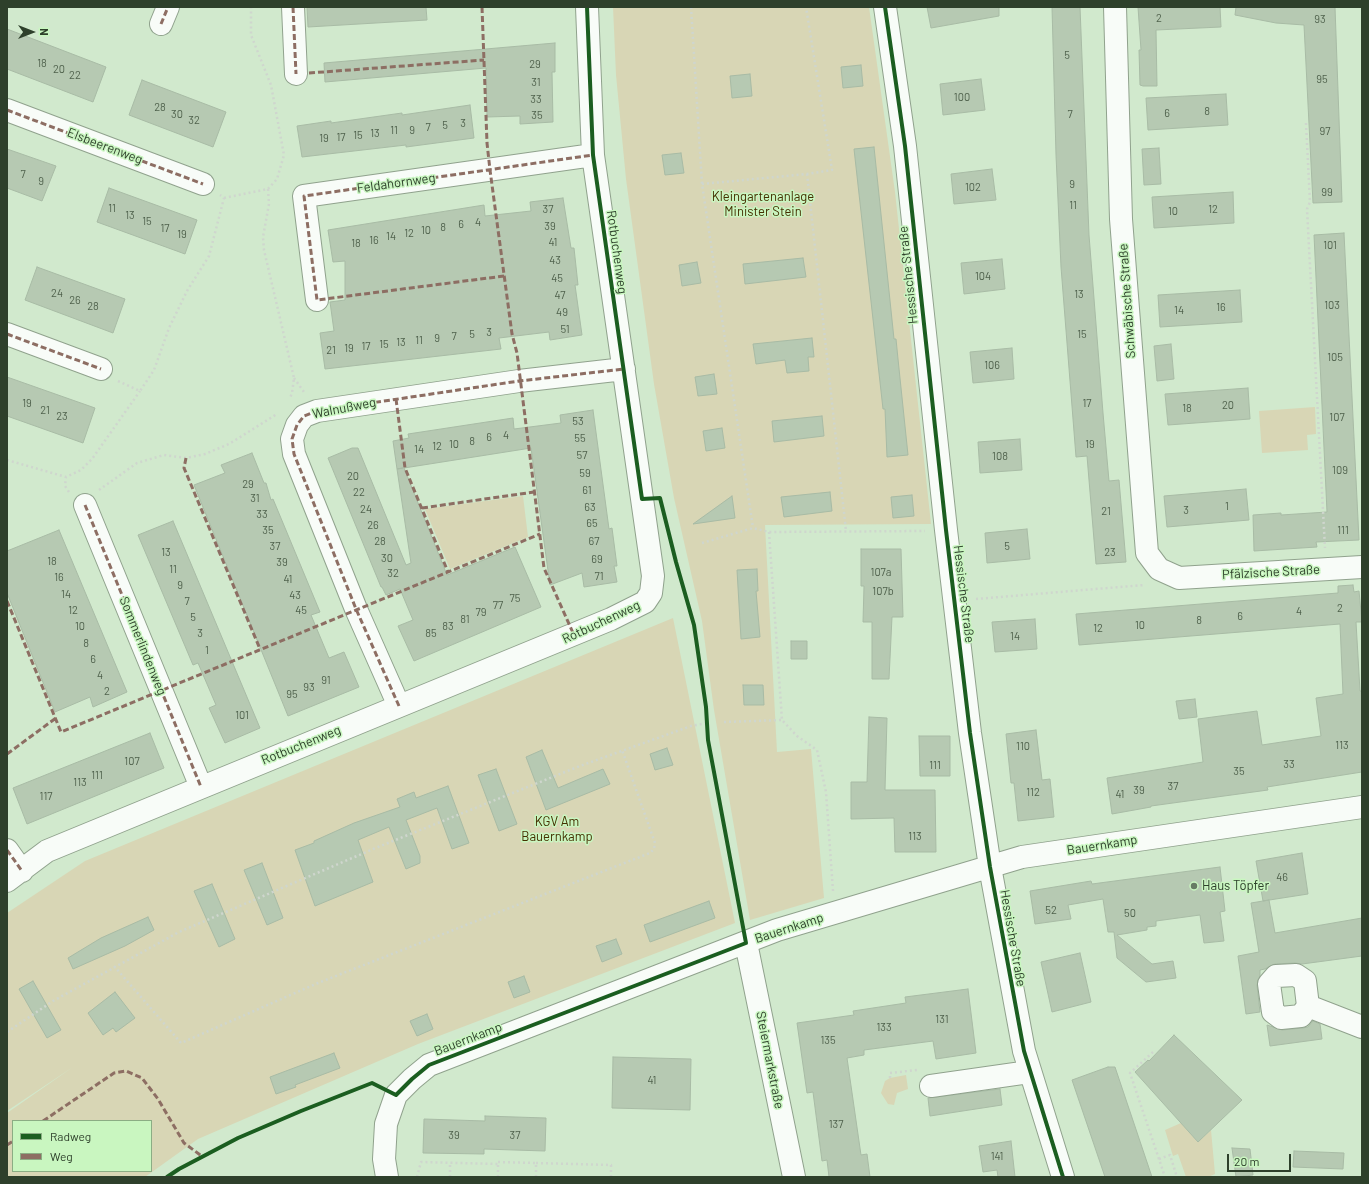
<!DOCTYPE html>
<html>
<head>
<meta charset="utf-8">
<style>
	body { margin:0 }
	#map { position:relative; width:1369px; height:1184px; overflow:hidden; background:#d1e9cd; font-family:Barlow,sans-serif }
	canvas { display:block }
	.frame { position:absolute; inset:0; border:8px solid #2e402b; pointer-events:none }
	.legend { position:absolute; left:12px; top:1120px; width:140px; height:52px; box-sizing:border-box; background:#c9f6c0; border:1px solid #8bad84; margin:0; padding:5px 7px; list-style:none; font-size:12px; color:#2e402b }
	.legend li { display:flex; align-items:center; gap:8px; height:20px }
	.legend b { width:20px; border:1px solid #8bad84 }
	.north { position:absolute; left:12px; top:12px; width:40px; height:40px; -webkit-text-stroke:3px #c9f6c0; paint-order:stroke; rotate:90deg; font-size:11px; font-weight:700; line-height:16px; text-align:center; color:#2e402b }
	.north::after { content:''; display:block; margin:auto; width:14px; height:18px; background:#2e402b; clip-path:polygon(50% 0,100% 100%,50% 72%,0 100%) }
	.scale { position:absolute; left:1227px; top:1154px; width:64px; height:18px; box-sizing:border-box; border:2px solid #2e402b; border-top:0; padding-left:5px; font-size:12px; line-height:14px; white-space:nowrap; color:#2e402b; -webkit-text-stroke:3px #c9f6c0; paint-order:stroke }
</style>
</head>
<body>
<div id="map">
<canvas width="1369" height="1184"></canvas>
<div class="frame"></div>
<ul class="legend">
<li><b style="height:5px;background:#1b5e20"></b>Radweg</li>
<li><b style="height:5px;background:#8d6e63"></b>Weg</li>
</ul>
<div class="north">N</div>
<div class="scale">20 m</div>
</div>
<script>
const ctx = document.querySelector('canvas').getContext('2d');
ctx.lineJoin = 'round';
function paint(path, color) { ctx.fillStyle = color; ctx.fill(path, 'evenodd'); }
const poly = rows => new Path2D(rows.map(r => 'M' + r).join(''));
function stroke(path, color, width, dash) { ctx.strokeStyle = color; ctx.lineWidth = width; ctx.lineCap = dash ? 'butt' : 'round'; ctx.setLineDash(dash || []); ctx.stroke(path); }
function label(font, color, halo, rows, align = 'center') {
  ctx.font = font + ' Barlow,sans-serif'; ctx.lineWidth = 3; ctx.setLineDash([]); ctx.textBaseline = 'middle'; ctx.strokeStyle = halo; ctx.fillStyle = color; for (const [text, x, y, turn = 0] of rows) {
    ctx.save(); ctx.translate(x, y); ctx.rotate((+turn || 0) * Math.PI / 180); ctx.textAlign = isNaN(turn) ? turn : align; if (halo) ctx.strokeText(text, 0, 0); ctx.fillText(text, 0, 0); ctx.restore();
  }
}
const green = poly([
	[613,7,869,7,895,192,931,524,765,525,777,752,811,749,824,898,750,920,714,710,702,621,674,498,654,384,626,179,616,75],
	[1315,407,1316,434,1307,435,1308,450,1262,453,1259,411],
	[523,496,528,537,450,569,425,509],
	[673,618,735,923,418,1044,198,1139,145,1177,7,1177,7,1113,73,1067,7,1111,7,913,85,861],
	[13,1121,151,1121,151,1171,13,1171],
	[906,1075,908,1089,897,1093,894,1105,888,1104,881,1093,885,1081,890,1078],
	[1181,1123,1198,1142,1211,1130,1215,1174,1208,1177,1186,1177,1178,1154,1173,1156,1165,1130]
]);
const building = poly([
	[307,7,426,7,427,20,308,27,307,7],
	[927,7,999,7,999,16,931,28,927,7],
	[1052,7,1080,7,1089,235,1103,413,1109,481,1119,480,1126,562,1096,564,1087,456,1076,457,1061,267,1056,155,1052,7],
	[1138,7,1220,7,1221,27,1156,30,1157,86,1143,86,1140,85,1139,50,1141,50,1138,7],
	[1236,7,1335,7,1342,202,1313,203,1304,25,1276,23,1235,15,1236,7],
	[7,29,106,67,93,102,7,69,7,29],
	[555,43,555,72,552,72,553,122,520,124,520,116,487,117,486,68,325,82,324,63,555,43],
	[861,65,863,86,843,88,841,67,861,65],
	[750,74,752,96,732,98,730,76,750,74],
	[981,79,985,110,943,115,940,84,981,79],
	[142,80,226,112,213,147,129,115,142,80],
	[1226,94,1228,125,1148,130,1146,98,1226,94],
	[470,105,474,138,406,147,406,145,302,157,297,126,331,121,331,123,402,113,402,115,470,105],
	[874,147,894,339,896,339,898,359,908,455,887,457,885,409,883,409,854,149,874,147],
	[1159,148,1161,184,1144,185,1142,149,1159,148],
	[7,149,56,166,42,201,7,188,7,149],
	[681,153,684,173,665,175,662,155,681,153],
	[992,169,996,200,954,204,951,174,992,169],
	[109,188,197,220,185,254,97,222,109,188],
	[1233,192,1234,223,1154,228,1152,197,1233,192],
	[563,198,571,248,574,248,578,285,575,285,582,335,550,340,549,332,499,338,501,349,325,369,320,333,334,331,330,302,345,300,345,261,333,262,328,230,484,205,485,216,531,211,530,202,563,198],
	[1344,233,1359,540,1316,542,1317,547,1254,551,1253,515,1281,513,1281,515,1327,512,1314,235,1344,233],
	[803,258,806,277,745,284,743,264,803,258],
	[1002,259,1005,289,964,294,961,263,1002,259],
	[697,262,701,283,682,286,679,265,697,262],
	[37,267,125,299,113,333,25,300,37,267],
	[1240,290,1242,322,1160,327,1158,295,1240,290],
	[812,338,814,357,808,357,809,371,787,373,785,360,756,364,753,344,812,338],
	[1171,344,1174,379,1157,381,1154,346,1171,344],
	[1012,348,1014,379,973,383,970,352,1012,348],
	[714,374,717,394,698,396,695,377,714,374],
	[7,377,95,408,83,443,7,416,7,377],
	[1248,388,1250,419,1168,425,1165,394,1248,388],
	[593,410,609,529,612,528,617,566,614,566,617,582,584,587,582,573,550,585,531,448,404,468,447,575,515,547,541,607,414,661,398,626,413,620,400,589,386,595,382,587,381,587,328,458,352,448,358,448,406,565,411,563,397,469,403,468,397,469,393,441,409,438,408,434,513,418,514,429,561,423,560,415,593,410],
	[822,416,824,436,774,442,772,421,822,416],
	[722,428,725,448,706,451,703,431,722,428],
	[1020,439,1022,470,980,473,978,442,1020,439],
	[252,453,264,483,266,483,271,500,273,499,278,511,320,612,311,615,329,658,344,652,359,687,288,716,194,485,225,473,221,465,252,453],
	[1246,489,1249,520,1167,527,1164,496,1246,489],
	[830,492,832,511,784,517,781,497,830,492],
	[912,495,914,516,893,518,891,497,912,495],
	[732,496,735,518,693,524,732,496],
	[173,521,260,728,225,743,209,708,216,705,198,663,193,665,138,535,173,521],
	[1027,529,1030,559,987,563,985,533,1027,529],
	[59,530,127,692,93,707,90,697,55,712,7,593,7,551,59,530],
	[861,549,901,549,903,617,892,617,889,679,872,679,872,622,863,622,864,586,861,586,861,549],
	[757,569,758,591,756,591,760,637,741,639,737,570,757,569],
	[1353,585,1354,592,1359,591,1362,622,1356,622,1360,691,1362,691,1362,772,1267,787,1268,790,1151,806,1151,807,1112,814,1107,778,1203,762,1198,719,1257,711,1262,745,1321,736,1316,698,1343,694,1340,624,1079,645,1076,614,1338,593,1338,586,1353,585],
	[1035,619,1037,649,995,652,992,622,1035,619],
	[791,641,807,641,807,659,791,659,791,641],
	[743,685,763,685,764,705,744,705,743,685],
	[1195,699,1197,717,1179,719,1176,701,1195,699],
	[869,717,887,718,885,790,935,790,936,852,895,852,894,818,851,819,851,782,867,782,869,717],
	[1036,730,1042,780,1050,779,1054,817,1018,821,1014,783,1011,783,1006,734,1036,730],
	[150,733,164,768,27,824,13,788,150,733],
	[919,736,950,736,950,776,920,776,919,736],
	[667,748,673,765,655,770,650,754,667,748],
	[542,750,558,788,603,769,610,784,546,810,526,757,542,750],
	[496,769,517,824,499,831,478,775,496,769],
	[448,786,469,843,452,849,437,808,406,820,420,856,420,863,406,869,389,827,358,840,373,882,315,906,295,850,314,843,314,841,354,823,400,807,397,799,414,792,416,798,448,786],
	[1302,853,1308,894,1263,901,1256,861,1302,853],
	[262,863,283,918,267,925,244,870,262,863],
	[1220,867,1225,911,1220,912,1224,941,1204,943,1200,915,1156,921,1156,926,1147,927,1147,930,1117,935,1152,964,1173,961,1176,978,1146,982,1117,958,1114,932,1108,932,1103,899,1068,905,1071,919,1035,924,1030,891,1091,881,1092,884,1220,867],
	[212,884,235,939,219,947,194,891,212,884],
	[1269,900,1275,933,1362,918,1362,956,1302,964,1295,963,1275,964,1265,969,1260,970,1260,975,1257,985,1260,1012,1246,1014,1238,956,1259,952,1251,903,1269,900],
	[709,901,715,918,650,942,644,925,709,901],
	[148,917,154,930,125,946,73,969,68,958,101,938,148,917],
	[616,939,622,954,602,962,596,946,616,939],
	[1080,953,1091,1002,1052,1012,1041,962,1080,953],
	[524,976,530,992,514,998,508,982,524,976],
	[33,981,61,1030,47,1038,19,989,33,981],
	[968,989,976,1053,936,1059,933,1041,864,1050,864,1055,847,1058,861,1155,867,1154,870,1177,829,1177,827,1160,822,1161,813,1092,807,1093,797,1023,854,1015,853,1011,906,1003,905,997,968,989],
	[115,992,135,1018,116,1032,113,1028,103,1035,88,1013,115,992],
	[427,1014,433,1029,417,1036,410,1021,427,1014],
	[1313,1021,1320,1024,1322,1039,1270,1046,1267,1025,1282,1030,1303,1028,1308,1027,1313,1021],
	[1174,1035,1242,1100,1198,1142,1135,1072,1148,1060,1149,1061,1174,1035],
	[334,1053,340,1068,295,1085,296,1087,276,1094,270,1077,334,1053],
	[613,1057,691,1059,690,1110,612,1108,613,1057],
	[1108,1067,1115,1067,1152,1177,1105,1177,1072,1080,1108,1067],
	[1000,1089,1002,1105,930,1116,928,1098,1000,1089],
	[485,1116,546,1118,545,1151,484,1149,484,1154,423,1153,424,1119,485,1121,485,1116],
	[1011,1141,1015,1177,998,1177,997,1170,983,1172,979,1146,1011,1141],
	[1232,1148,1250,1149,1253,1175,1236,1177,1232,1148],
	[1294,1151,1344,1153,1343,1169,1293,1167,1294,1151]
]);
const path = poly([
	[691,7,702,184,753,528],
	[1306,123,1310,202,1307,209,1325,548],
	[807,174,846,531],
	[702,184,807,174,832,170,806,7],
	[268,189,269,204,263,237,264,250,294,378,292,393,290,398],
	[224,198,268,189,277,179,284,155,271,85,251,35,251,7],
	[294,378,304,392],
	[118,381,140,391,154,370,169,328,187,291,209,256,224,198,220,195],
	[7,460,66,477],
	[99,490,137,463,164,455,186,458,205,454,229,444,277,414],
	[69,492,65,486,66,477,81,470,92,459,140,391],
	[769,532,782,720,797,736,817,750,826,792,833,891],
	[702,543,753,528,769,532,925,531],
	[976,599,1144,585],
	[724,722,782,720],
	[114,966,181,1043,318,983,650,853,654,849,655,843,622,750],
	[7,1032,53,1001,179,932,378,847,580,766,691,726,707,723],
	[1153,1052,1130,1073,1165,1177],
	[890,1078,890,1073,917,1070],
	[1159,1159,1170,1155,1177,1177],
	[536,1163,611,1165,611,1177],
	[167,1177,179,1169,238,1138,372,1083,378,1086],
	[417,1177,421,1162,498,1164],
	[450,1177,450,1163],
	[498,1177,498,1162,536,1163,536,1177]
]);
const minor = poly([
	[293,7,296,74],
	[885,7,905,146,946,530,970,733,990,867,1024,1051,1063,1177],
	[1115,7,1121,219,1147,553,1159,569,1179,578,1362,567],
	[161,24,168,7],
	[7,110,203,184],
	[317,300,304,196,593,155],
	[7,334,101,369],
	[85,505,201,787],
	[399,706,356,609,294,454,292,439,297,425,304,416,317,411,519,381,624,369],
	[7,850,22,871],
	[7,881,47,851,611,619,645,602,651,593,653,576,593,155,587,7],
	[746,943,794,1177],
	[1296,975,1305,981,1308,1006,1301,1016,1281,1018,1273,1012,1269,984,1276,976,1296,975],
	[1308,1006,1362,1027],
	[931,1086,1029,1072],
	[387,1177,384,1159,386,1124,396,1095,412,1079,429,1065,777,930,1022,857,1362,807]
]);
const quiet = poly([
	[293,7,296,74],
	[482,7,487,143,490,170,512,334,517,353,544,568,574,635],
	[161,24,168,7],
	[309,73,484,60],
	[7,110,203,184],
	[504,276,317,300,304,196,593,155],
	[7,334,101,369],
	[396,399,405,468,448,572],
	[186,458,184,468,260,649],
	[85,505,201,787],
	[422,508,534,492],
	[7,601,61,732,540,534],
	[399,706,356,609,294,454,292,439,297,425,304,416,317,411,519,381,624,369],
	[7,754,56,718],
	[7,850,22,871],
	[43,1121,114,1073,126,1071,142,1078,158,1099,184,1143,203,1157],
	[7,1145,13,1141]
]);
const cycleway = poly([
	[885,7,905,146,946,530,970,733,990,867,1024,1051,1063,1177],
	[167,1177,179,1169,238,1138,301,1111,372,1083,396,1095,412,1079,429,1065,746,943,708,740,706,707,694,625,676,562,660,498,642,499,593,155,587,7]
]);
const markers = [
	[1194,886,4,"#677b64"]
];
const numberNames = [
	["2",1159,18],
	["93",1320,19],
	["5",1067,55],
	["18",42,63],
	["29",535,64],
	["20",59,69],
	["22",75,75],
	["95",1322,79],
	["31",536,82],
	["100",962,97],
	["33",536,99],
	["28",160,107],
	["8",1207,111],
	["6",1167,113],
	["30",177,114],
	["7",1070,114],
	["35",537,115],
	["32",194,120],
	["3",463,123],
	["5",445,125],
	["7",428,127],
	["11",394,130],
	["9",412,130],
	["97",1325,131],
	["13",375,133],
	["15",358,135],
	["17",341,137],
	["19",324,138],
	["7",23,174],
	["9",41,181],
	["9",1072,184],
	["102",973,187],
	["99",1327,192],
	["11",1073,205],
	["11",112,208],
	["37",548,209],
	["12",1213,209],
	["10",1173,211],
	["13",130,215],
	["15",147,221],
	["4",478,222],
	["6",461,224],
	["39",550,226],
	["8",443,227],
	["17",165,228],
	["10",426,230],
	["12",409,233],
	["19",182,234],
	["14",391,236],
	["16",374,240],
	["41",553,242],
	["18",356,243],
	["101",1330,245],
	["43",555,260],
	["104",983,276],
	["45",557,278],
	["24",57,293],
	["13",1079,294],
	["47",560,295],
	["26",75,300],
	["103",1332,305],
	["28",93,306],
	["16",1221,307],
	["14",1179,310],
	["49",562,312],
	["51",565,329],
	["3",489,332],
	["5",472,334],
	["15",1082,334],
	["7",454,336],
	["9",437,338],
	["11",419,340],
	["13",401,342],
	["15",384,344],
	["17",366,346],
	["19",349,348],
	["21",331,350],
	["105",1335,357],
	["106",992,365],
	["19",27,403],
	["17",1087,403],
	["20",1228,405],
	["18",1187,408],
	["21",45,410],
	["23",62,416],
	["107",1337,417],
	["53",578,421],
	["4",506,435],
	["6",489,437],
	["55",580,438],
	["8",472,441],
	["10",454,444],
	["19",1090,444],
	["12",437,446],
	["14",419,449],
	["57",582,455],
	["108",1000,456],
	["109",1340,470],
	["59",585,473],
	["20",353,476],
	["29",248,484],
	["61",587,490],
	["22",359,492],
	["31",255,498],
	["1",1227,506],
	["63",590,507],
	["24",366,509],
	["3",1186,510],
	["21",1106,511],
	["33",262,514],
	["65",592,523],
	["26",373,525],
	["35",268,530],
	["111",1343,530],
	["28",380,541],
	["67",594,541],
	["37",275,546],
	["5",1007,546],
	["13",166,552],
	["23",1110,552],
	["30",387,558],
	["69",597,559],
	["18",52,561],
	["39",282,562],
	["11",173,569],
	["107a",881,572],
	["32",393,573],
	["71",599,576],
	["16",59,577],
	["41",288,579],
	["9",180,585],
	["107b",883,591],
	["14",66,594],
	["43",295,595],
	["75",515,598],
	["7",187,601],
	["77",498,605],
	["2",1340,608],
	["12",73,610],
	["45",301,610],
	["4",1299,611],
	["79",481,612],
	["6",1240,616],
	["5",193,617],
	["81",465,619],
	["8",1199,620],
	["10",1140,625],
	["10",80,626],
	["83",448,626],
	["12",1098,628],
	["3",200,633],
	["85",431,633],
	["14",1015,636],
	["8",86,643],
	["1",207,650],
	["6",93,659],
	["4",100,675],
	["91",326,680],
	["93",309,687],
	["2",107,691],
	["95",292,694],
	["101",242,715],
	["113",1342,745],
	["110",1023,746],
	["107",132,761],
	["33",1289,764],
	["111",935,765],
	["35",1239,771],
	["111",97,775],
	["113",80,782],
	["37",1173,786],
	["39",1139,790],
	["112",1033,792],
	["41",1120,794],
	["117",46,796],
	["113",915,836],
	["46",1282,877],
	["52",1051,910],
	["50",1130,913],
	["131",942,1019],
	["133",884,1027],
	["135",828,1040],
	["41",652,1080],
	["137",836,1124],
	["39",454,1135],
	["37",515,1135],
	["141",997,1156]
];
const streetNames = [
	["Elsbeerenweg",105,146,21],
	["Feldahornweg",396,183,-8],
	["Rotbuchenweg",617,252,82],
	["Hessische Straße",908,275,-96],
	["Schwäbische Straße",1127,301,-94],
	["Walnußweg",344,408,-11],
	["Pfälzische Straße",1271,572,-3],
	["Hessische Straße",964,594,83],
	["Rotbuchenweg",601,622,-25],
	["Sommerlindenweg",143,646,68],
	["Rotbuchenweg",301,745,-22],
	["Bauernkamp",1102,845,-9],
	["Bauernkamp",789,928,-18],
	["Hessische Straße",1013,938,80],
	["Bauernkamp",468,1039,-21],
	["Steiermarkstraße",770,1060,79]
];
const parkNames = [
	["Kleingartenanlage",763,197],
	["Minister Stein",763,212],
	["KGV Am",557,822],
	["Bauernkamp",557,837]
];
const poiNames = [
	["Haus Töpfer",1202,886]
];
paint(green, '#d8d6b5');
paint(building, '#b6c9b2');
stroke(building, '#a8bba5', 1);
stroke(minor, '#90a28d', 24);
stroke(path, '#cfd6ce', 2.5, [2, 3]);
stroke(minor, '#f8fcf8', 22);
stroke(quiet, '#8d6e63', 3, [6, 3]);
stroke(cycleway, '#1b5e20', 4);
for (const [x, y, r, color] of markers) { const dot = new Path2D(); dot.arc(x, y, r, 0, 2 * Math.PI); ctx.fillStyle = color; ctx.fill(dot); stroke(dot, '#c9f6c0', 1.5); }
label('11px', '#50624d', null, numberNames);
label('13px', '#2e402b', '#c9f6c0', streetNames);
label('13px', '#452f00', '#c9f6c0', parkNames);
label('13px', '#2e402b', '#c9f6c0', poiNames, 'left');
</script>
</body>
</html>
